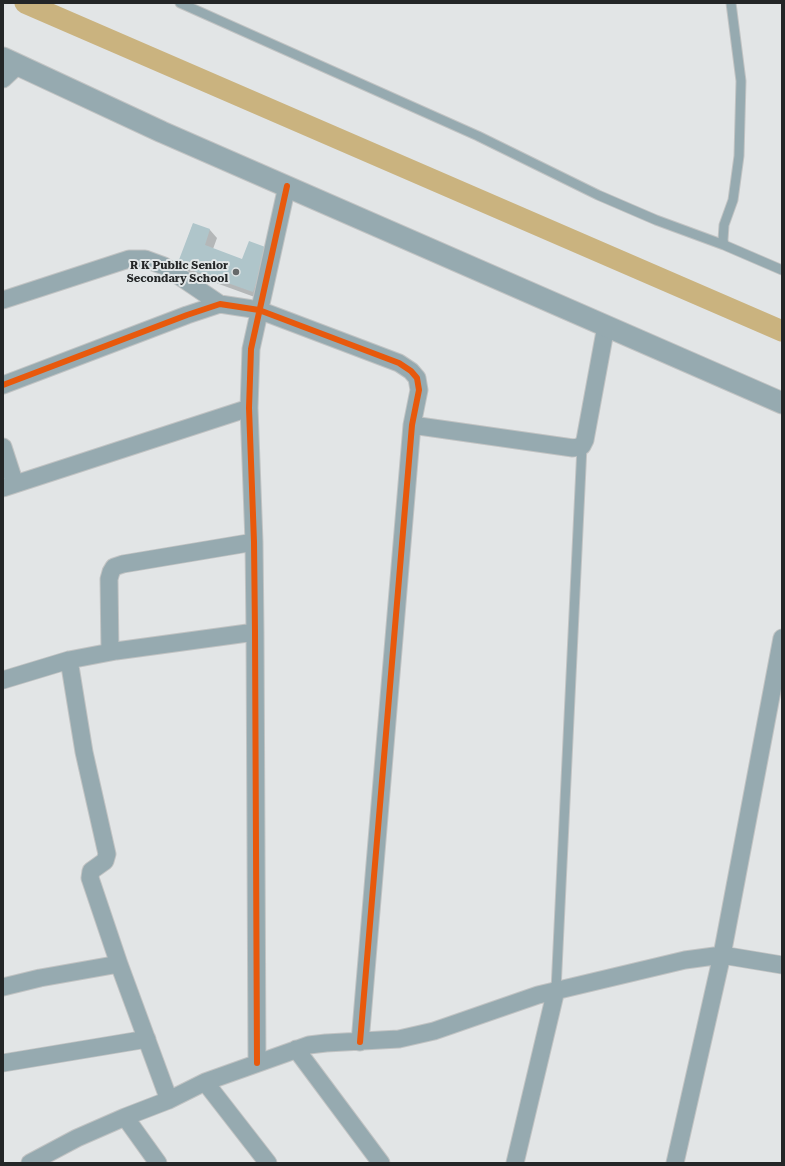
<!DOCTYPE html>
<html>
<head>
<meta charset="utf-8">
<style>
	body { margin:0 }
	#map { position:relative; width:785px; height:1166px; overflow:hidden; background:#e2e5e6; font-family:"Roboto Serif",serif }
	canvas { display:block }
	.frame { position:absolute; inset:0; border:4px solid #242627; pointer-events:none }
</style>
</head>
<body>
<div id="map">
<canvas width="785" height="1166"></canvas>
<div class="frame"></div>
</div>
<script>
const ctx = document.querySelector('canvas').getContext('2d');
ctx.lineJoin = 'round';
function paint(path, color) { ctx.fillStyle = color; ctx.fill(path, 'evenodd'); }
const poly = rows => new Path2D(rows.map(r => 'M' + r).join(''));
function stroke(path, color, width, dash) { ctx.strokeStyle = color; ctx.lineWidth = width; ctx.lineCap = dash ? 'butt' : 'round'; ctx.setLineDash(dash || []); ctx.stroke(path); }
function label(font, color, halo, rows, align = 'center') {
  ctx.font = font + ' "Roboto Serif",serif'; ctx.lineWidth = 4; ctx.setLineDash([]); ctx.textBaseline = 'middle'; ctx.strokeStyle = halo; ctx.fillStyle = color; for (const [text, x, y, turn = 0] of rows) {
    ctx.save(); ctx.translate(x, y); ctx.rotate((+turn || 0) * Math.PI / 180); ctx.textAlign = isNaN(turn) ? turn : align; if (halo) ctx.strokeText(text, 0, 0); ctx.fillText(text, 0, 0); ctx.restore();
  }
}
const shadow = poly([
	[193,224,210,230,217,238,213,249,243,260,268,249,260,299,186,272,178,265]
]);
const canal = poly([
	[25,3,782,331]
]);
const building = poly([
	[193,223,210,229,205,245,242,259,249,241,268,248,253,292,177,265]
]);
const service = poly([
	[180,3,478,136,598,195,656,220,724,245,782,270],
	[724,245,723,240,724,225,733,200,739,156,741,81,731,3],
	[556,990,582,446]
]);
const minor = poly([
	[3,79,18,65],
	[3,300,129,259,145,259,164,266,220,304],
	[3,385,187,315,220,304,259,310,399,363,411,371,417,378,419,390,412,425,360,1042],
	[412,425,573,448,579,447,582,446,585,440,606,326],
	[3,447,15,484],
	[3,488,249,408],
	[110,652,109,579,111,572,114,567,123,564,254,542],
	[69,660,84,752,107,854,105,861,91,871,90,878,119,964],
	[3,680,69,660,116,651,255,632],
	[3,987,40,978,119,964,169,1100],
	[296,1049,381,1163],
	[3,1063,147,1039],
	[257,1063,255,632,254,542,249,408,251,349,287,186],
	[205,1082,268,1163],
	[125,1117,158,1163],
	[30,1163,77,1138,125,1117,169,1100,205,1082,309,1045,326,1043,399,1039,434,1031,538,995,685,960,722,955,782,965],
	[515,1163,556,990],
	[675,1163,722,955,782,638]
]);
const tertiary = poly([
	[3,58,162,132,782,403]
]);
const cycleway = poly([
	[3,385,187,315,220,304,259,310,399,363,411,371,417,378,419,390,412,425,360,1042],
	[257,1063,255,632,254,542,249,408,251,349,287,186]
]);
const markers = [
	[236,272,4,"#66696a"]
];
const poiNames = [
	["R K Public Senior",228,266],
	["Secondary School",228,279]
];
paint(shadow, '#0003');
stroke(canal, '#cab37f', 21);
paint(building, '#afc5ca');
stroke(service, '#c1c3c3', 11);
stroke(minor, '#c1c3c3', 19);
stroke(tertiary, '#c1c3c3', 23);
stroke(service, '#96aab0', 9);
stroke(minor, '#96aab0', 17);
stroke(tertiary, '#96aab0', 21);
stroke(cycleway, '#e8590c', 6);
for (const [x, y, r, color] of markers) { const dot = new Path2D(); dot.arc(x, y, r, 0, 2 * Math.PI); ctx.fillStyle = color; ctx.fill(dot); stroke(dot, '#e1e6e7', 1.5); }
label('bold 11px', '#242627', '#e1e6e7', poiNames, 'right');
</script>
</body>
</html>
